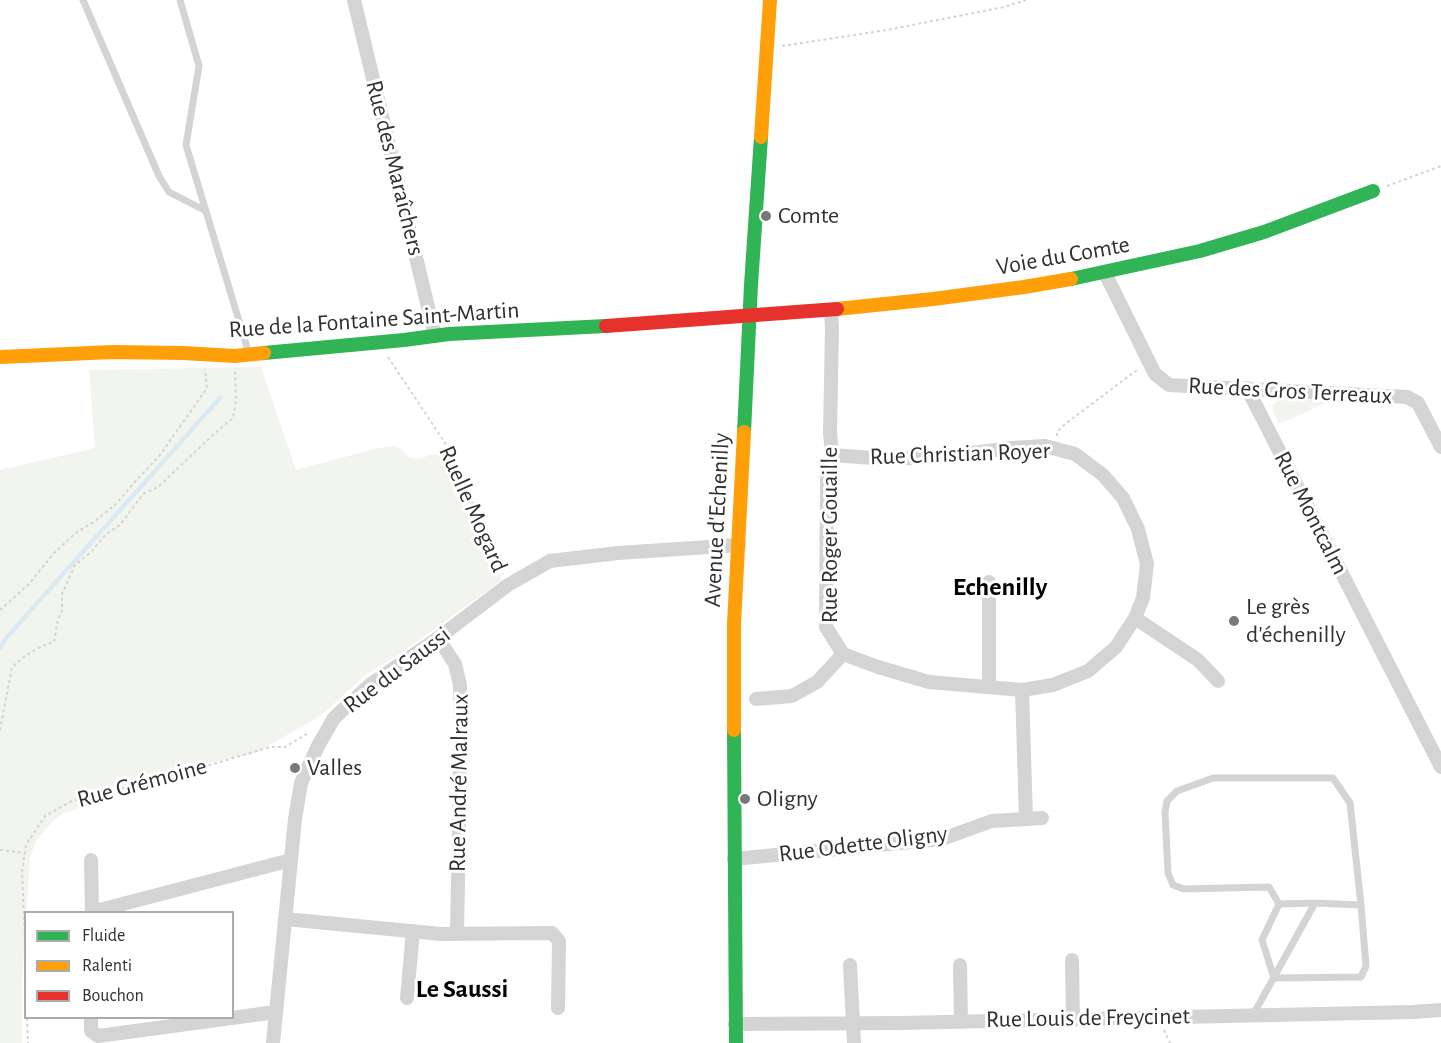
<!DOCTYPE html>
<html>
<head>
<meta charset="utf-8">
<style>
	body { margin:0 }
	#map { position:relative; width:1441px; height:1043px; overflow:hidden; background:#fff; font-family:"Alegreya Sans",sans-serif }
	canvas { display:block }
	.legend { position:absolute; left:24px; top:911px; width:210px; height:108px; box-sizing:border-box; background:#fff; border:2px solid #acacac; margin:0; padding:8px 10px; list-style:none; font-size:18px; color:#303030 }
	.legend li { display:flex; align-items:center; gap:12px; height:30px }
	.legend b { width:30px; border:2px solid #acacac }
</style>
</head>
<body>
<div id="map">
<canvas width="1441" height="1043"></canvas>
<ul class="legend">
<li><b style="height:8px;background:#30b455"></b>Fluide</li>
<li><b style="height:8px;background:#ff9f0a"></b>Ralenti</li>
<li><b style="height:8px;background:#e5322d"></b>Bouchon</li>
</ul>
</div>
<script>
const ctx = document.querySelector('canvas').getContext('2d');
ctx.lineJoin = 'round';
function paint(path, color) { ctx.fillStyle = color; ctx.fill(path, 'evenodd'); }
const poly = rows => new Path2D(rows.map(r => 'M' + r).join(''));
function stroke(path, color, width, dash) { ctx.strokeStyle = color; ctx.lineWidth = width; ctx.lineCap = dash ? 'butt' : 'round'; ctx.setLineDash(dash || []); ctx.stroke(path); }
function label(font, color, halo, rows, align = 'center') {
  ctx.font = font + ' "Alegreya Sans",sans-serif'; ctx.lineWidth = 6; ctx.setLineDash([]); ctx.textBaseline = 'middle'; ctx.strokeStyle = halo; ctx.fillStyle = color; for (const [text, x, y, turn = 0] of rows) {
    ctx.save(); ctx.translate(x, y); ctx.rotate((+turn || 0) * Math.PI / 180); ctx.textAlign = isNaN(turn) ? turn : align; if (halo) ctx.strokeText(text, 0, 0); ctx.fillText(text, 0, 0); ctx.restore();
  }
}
const green = poly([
	[261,367,296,470,378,448,395,446,400,448,408,457,419,459,433,454,448,457,502,580,404,651,364,676,322,715,254,754,201,764,101,802,64,813,53,821,36,841,30,857,22,983,22,1043,0,1043,0,470,95,448,89,370],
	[1280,399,1332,400,1279,424,1273,412,1273,405]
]);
const stream = poly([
	[0,648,7,637,220,398]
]);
const path = poly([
	[782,46,887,30,1004,7,1026,0],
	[1387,186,1441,166],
	[388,357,451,452,503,574],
	[1057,436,1057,432,1065,424,1137,370],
	[0,610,29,584,54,553,77,532,95,521,116,504,133,484,160,455,207,388,205,369],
	[0,730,12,667,25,656,42,646,54,642,58,619,62,611,62,594,75,565,91,552,106,534,120,525,143,494,158,487,215,433,233,418,236,400,235,371],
	[0,850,24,853],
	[26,962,22,872,26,845,45,816,72,801,190,771,270,747,285,747,310,732],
	[27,1018,28,1043],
	[1164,1030,1170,1043]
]);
const lane = poly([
	[83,0,159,176,169,192,206,211],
	[180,0,199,66,186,145,249,354],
	[1315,903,1279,904,1262,940,1274,978,1361,977,1366,966,1361,905],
	[1253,1015,1315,903,1361,905,1350,803,1333,778,1213,778,1177,791,1167,801,1165,812,1168,873,1173,885,1184,889,1269,887,1279,904]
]);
const street = poly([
	[354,0,435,336],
	[1105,273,1155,374,1169,385,1407,397,1418,403,1441,447],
	[1247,388,1441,767],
	[832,455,887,459,940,457,1011,448,1045,446,1075,454,1103,475,1123,498,1138,529,1147,564,1143,598,1135,618,1116,647,1088,671,1053,685,1022,690,929,682,878,667,843,654],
	[1135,618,1198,660,1218,681],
	[438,638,455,664,460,685,461,724,457,934],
	[989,687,989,582],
	[756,699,792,696,817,682,843,654,826,627,827,480,832,455,830,432,832,328,831,310],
	[1026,819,1042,818],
	[734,859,942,839,992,821,1026,819,1022,690],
	[91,860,92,912],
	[92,912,291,860],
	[285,919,441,934,552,933,559,941,558,1008],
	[1072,960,1073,1019],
	[850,965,854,1043],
	[960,965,961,1022],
	[407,998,413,931],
	[91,1018,91,1031,98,1036,276,1012],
	[735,1024,901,1023,1413,1012,1441,1010],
	[273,1043,295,819,301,783,318,746,334,718,371,684,438,638,508,585,550,561,618,553,739,545]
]);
const fast = poly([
	[1071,279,1200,251,1264,232,1373,191],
	[264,353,404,340,449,334,606,326],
	[744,432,751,285,761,137],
	[734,730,736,1043]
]);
const slow = poly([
	[761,137,770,0],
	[837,309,933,299,1024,287,1071,279],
	[0,357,113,352,183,353,235,356,264,353],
	[734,730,734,624,744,432]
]);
const jam = poly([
	[606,326,837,309]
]);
const markers = [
	[766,216,6,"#787878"],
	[1234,621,6,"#787878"],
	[295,768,6,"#787878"],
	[745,799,6,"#787878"]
];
const streetNames = [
	["Rue des Maraîchers",395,168,76],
	["Voie du Comte",1063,256,-10],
	["Rue de la Fontaine Saint-Martin",374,320,-4],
	["Rue des Gros Terreaux",1290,391,3],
	["Rue Christian Royer",960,454,-2],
	["Ruelle Mogard",473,509,66],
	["Rue Montcalm",1311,513,63],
	["Avenue d'Echenilly",717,520,-87],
	["Rue Roger Gouaille",830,535,-90],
	["Rue du Saussi",397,670,-37],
	["Rue Grémoine",142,783,-15],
	["Rue André Malraux",459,783,-89],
	["Rue Odette Oligny",863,844,-7],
	["Rue Louis de Freycinet",1088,1018,-1]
];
const poiNames = [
	["Comte",778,216],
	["Le grès",1246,607],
	["d'échenilly",1246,635],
	["Valles",307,768],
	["Oligny",757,799]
];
const neighbourhoodNames = [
	["Echenilly",1000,587],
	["Le Saussi",462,989]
];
paint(green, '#f1f5ed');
stroke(stream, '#dae9f2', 4.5);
stroke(path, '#d4d4d4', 2, [3, 3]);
stroke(lane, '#d4d4d4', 7);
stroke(street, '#d4d4d4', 14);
stroke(fast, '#30b455', 14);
stroke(slow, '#ff9f0a', 14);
stroke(jam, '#e5322d', 14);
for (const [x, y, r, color] of markers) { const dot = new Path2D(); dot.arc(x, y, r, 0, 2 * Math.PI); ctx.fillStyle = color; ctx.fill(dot); stroke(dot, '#fff', 2); }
label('24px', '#303030', '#fff', streetNames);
label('24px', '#303030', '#fff', poiNames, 'left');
label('bold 26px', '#000', '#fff', neighbourhoodNames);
</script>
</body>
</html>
